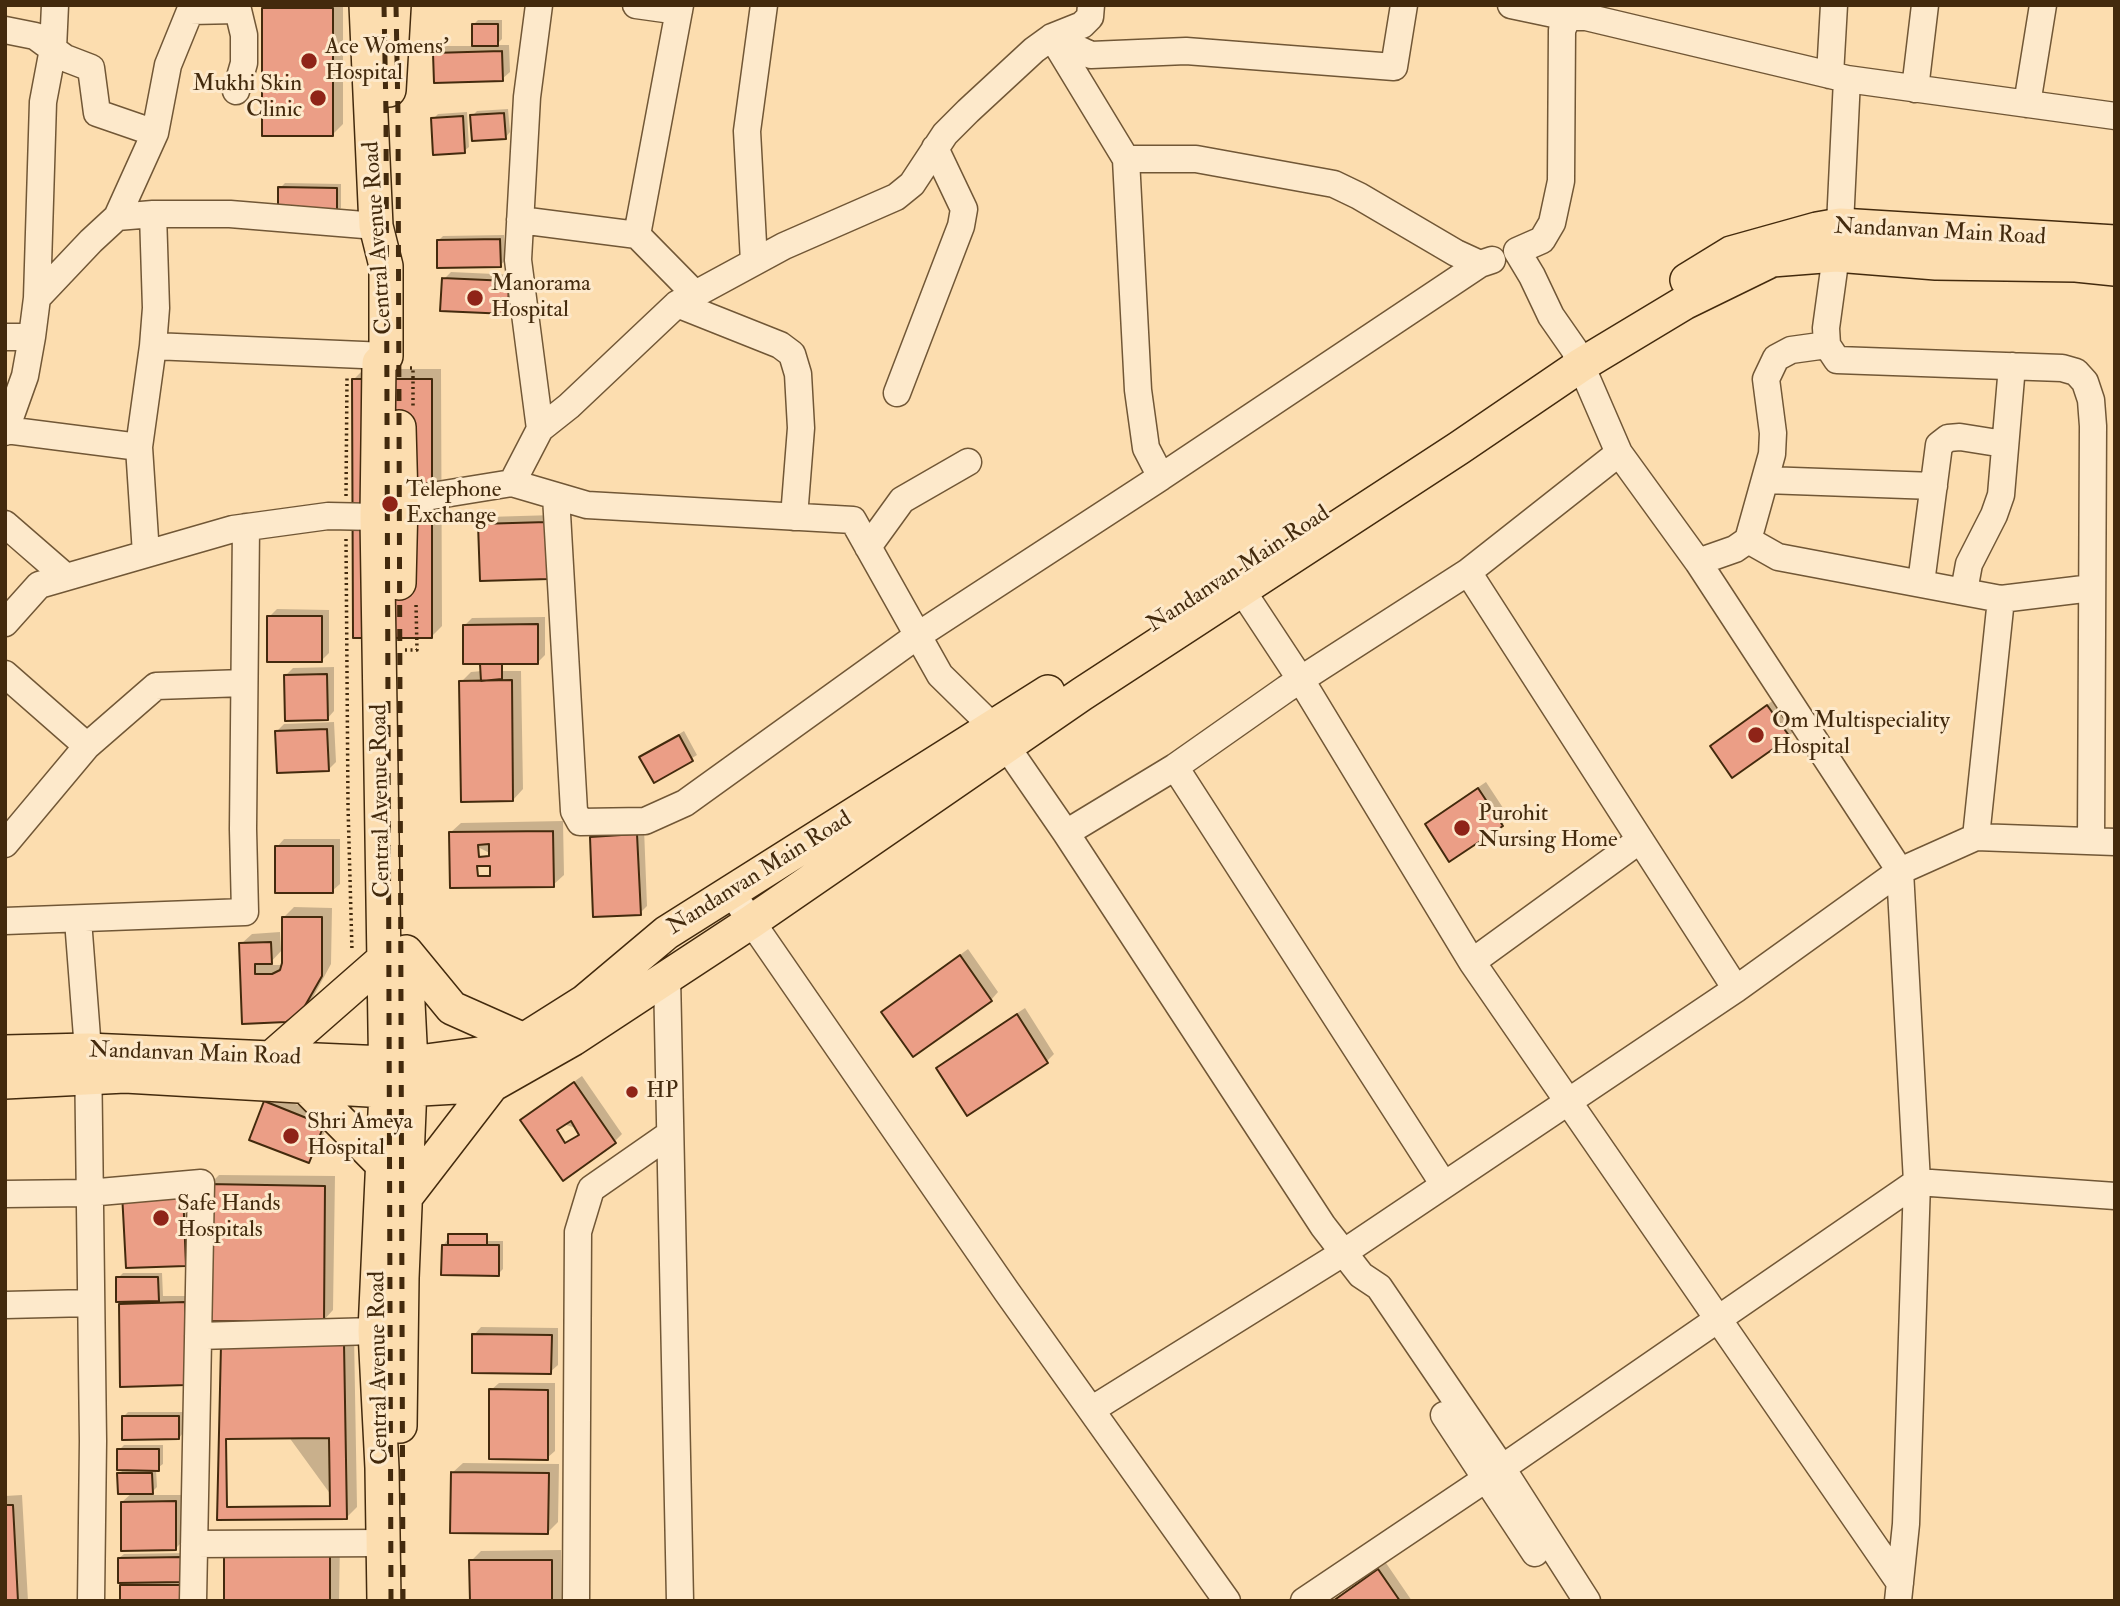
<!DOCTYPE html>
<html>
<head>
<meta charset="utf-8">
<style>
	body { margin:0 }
	#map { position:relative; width:2120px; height:1606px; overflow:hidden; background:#fcddaf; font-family:"IM FELL Double Pica",serif }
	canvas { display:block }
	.frame { position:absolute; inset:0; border:7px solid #432a0d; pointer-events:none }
</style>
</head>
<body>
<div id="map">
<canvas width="2120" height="1606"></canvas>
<div class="frame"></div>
</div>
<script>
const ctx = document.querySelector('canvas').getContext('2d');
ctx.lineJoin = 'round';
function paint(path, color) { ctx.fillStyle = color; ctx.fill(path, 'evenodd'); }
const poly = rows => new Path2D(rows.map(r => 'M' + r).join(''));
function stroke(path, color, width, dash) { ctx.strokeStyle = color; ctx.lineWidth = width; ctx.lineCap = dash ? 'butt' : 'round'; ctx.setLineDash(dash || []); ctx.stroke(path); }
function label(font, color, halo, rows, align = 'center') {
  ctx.font = font + ' "IM FELL Double Pica",serif'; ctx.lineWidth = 6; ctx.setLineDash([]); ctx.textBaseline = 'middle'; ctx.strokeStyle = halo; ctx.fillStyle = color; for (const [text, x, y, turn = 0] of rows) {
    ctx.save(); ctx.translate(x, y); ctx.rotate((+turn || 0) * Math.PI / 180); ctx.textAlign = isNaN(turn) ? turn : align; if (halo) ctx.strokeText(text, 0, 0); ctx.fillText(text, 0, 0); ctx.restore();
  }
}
const shadow = poly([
	[267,5,343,5,343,124,332,135,264,8],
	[478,20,502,20,502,39,496,45,509,45,510,72,502,79,434,54,442,46,474,46,473,25],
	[508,109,510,132,506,137,472,116,477,111],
	[467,112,469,147,464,151,433,119,438,114],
	[285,183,341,184,341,208,336,212,280,188],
	[504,235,505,261,500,265,439,240,443,236],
	[451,272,516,275,515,305,507,313,444,279],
	[364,369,441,369,442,626,432,636,353,380],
	[554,515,556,569,480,525,487,517],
	[277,609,329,610,329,653,321,661,269,617],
	[545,617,545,655,538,662,503,662,503,671,521,671,523,789,513,800,461,682,471,672,482,671,482,665,465,625,472,618],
	[334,667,334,711,327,719,286,675,293,668],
	[1775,699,1796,729,1789,736,1712,746],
	[334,722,336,762,328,770,277,731,284,724],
	[684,731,697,755,655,781,641,757],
	[1486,782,1509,817,1502,825,1427,824,1434,817],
	[563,821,564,875,553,885,450,833,461,823],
	[644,828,647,906,640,913,591,837,599,830],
	[284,839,340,839,340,884,332,891,277,847],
	[294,907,332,908,331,964,312,999,301,1010,244,1022,241,944,252,934,280,932,281,949,283,949,268,965,283,965,284,917],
	[968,949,998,992,991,1000,883,1012],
	[1025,1008,1054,1054,1047,1061,968,1114,938,1068,945,1061],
	[582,1076,622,1134,615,1141,530,1113],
	[273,1095,330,1118,316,1153,309,1161,265,1102],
	[219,1175,335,1176,333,1310,323,1321,209,1185],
	[190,1184,193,1257,185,1264,127,1267],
	[452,1233,488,1233,488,1241,503,1241,503,1269,498,1274,443,1246],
	[123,1273,162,1273,163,1296,192,1296,193,1376,120,1304,125,1300,118,1278],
	[481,1327,558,1328,558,1365,550,1372,474,1335],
	[354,1334,357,1507,347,1517,222,1345],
	[499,1383,555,1383,555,1451,547,1458,491,1390],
	[128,1412,183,1412,183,1433,179,1438,123,1417],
	[124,1445,163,1445,163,1464,156,1469,157,1487,149,1495,183,1495,183,1541,176,1548,122,1502,133,1492,119,1474,124,1469,119,1450],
	[463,1463,559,1464,558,1522,548,1532,452,1473],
	[22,1495,28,1601,5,1601,5,1496],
	[340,1541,339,1601,225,1601],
	[561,1550,562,1601,471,1601,471,1561,481,1551],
	[187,1553,188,1601,122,1586,126,1581,119,1558,124,1554],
	[1386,1563,1412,1601,1334,1601,1341,1595]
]);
const building = poly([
	[262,8,333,8,333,136,262,136,262,8],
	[472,24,498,24,498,46,472,46,472,24],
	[502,51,503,81,434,83,433,53,502,51],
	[504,113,506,139,472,141,470,115,504,113],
	[463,116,465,153,433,155,431,118,463,116],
	[278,187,337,188,337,214,278,213,278,187],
	[500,239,501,267,437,268,437,240,500,239],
	[442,278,509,281,508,314,440,311,442,278],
	[352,379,432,379,432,638,353,638,352,379],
	[547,522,549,579,480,581,478,524,547,522],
	[267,616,322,616,322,662,267,662,267,616],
	[538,624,538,664,463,664,463,625,538,624],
	[480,664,502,664,502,679,481,681,480,664],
	[327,674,328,720,285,721,284,675,327,674],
	[512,680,513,801,461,802,459,681,512,680],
	[1767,705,1790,737,1732,778,1710,746,1767,705],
	[327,729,329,771,277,773,275,731,327,729],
	[679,735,693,761,654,783,639,757,679,735],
	[1478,788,1503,826,1449,862,1425,824,1478,788],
	[553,831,554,887,450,888,449,832,553,831],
	[637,834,641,915,593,917,590,837,637,834],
	[489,844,489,856,479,857,478,845,489,844],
	[275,846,333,846,333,893,275,893,275,846],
	[477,866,490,866,490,876,478,876,477,866],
	[282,917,322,917,322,976,302,1011,286,1022,242,1024,239,943,271,942,272,964,255,964,255,974,272,974,280,970,282,963,282,917],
	[960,955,992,1001,913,1057,881,1012,960,955],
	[1017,1014,1048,1063,967,1116,936,1068,1017,1014],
	[574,1082,616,1143,563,1181,520,1120,574,1082],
	[264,1101,324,1125,309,1163,249,1140,264,1101],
	[571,1121,579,1135,565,1143,557,1130,571,1121],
	[207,1184,325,1186,324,1322,206,1321,207,1184],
	[183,1191,186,1266,126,1268,122,1193,183,1191],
	[448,1234,487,1234,487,1245,448,1245,448,1234],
	[442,1245,499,1245,499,1276,441,1275,442,1245],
	[116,1277,158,1277,159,1301,116,1302,116,1277],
	[185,1302,186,1385,120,1387,119,1304,185,1302],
	[472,1334,552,1335,551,1374,472,1373,472,1334],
	[344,1343,347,1519,217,1520,221,1345,344,1343],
	[489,1389,548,1390,548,1460,489,1459,489,1389],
	[122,1416,179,1416,179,1439,122,1440,122,1416],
	[329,1438,330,1506,227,1507,226,1439,329,1438],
	[117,1449,159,1449,159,1471,117,1470,117,1449],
	[451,1472,549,1473,548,1534,450,1533,451,1472],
	[117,1473,152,1473,153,1494,118,1494,117,1473],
	[176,1501,176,1550,121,1551,121,1502,176,1501],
	[5,1505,13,1505,18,1601,5,1601,5,1505],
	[224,1549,330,1550,330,1601,224,1601,224,1549],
	[183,1557,183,1582,118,1583,118,1558,183,1557],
	[469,1560,552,1560,552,1601,470,1601,469,1560],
	[1378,1569,1400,1601,1333,1601,1378,1569],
	[120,1585,184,1585,184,1601,120,1601,120,1585]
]);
const path = poly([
	[410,368,413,368,413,407],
	[346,496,347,378],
	[346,539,348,806,352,951],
	[405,650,417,650,416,603]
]);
const minor = poly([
	[539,5,527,97,518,260,540,429],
	[636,5,679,11],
	[680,5,637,235,695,294],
	[1091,5,1090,17,1082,25,1052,37,1034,50,968,111,945,134,912,184,896,197,784,246,677,304,569,406,540,429,512,483,587,505,853,520,940,675,993,727,1066,833,1323,1226,1361,1275,1379,1287,1502,1468,1587,1601],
	[1511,5,1568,17],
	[5,30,35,36,65,58,91,68,97,113,155,133,168,65,190,11,238,10,237,5],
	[1052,37,1126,159,1196,159,1334,184,1359,196,1456,253,1480,264,1492,260],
	[1052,37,1091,55,1186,51,1394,67,1404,5],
	[1830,75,1834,5],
	[1847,79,1586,17,1568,17,1562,30,1561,181,1552,223,1542,240,1517,251,1532,276,1551,316,1574,349,1619,453,1698,562,1900,871,1917,1182,1906,1524,1898,1601],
	[1915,89,1925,5],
	[236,91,244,63,244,35,238,10],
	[2027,104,2043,5],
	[1126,159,1138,390,1146,448,1161,477,1480,264],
	[153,214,156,308,153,346],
	[117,217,153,214,230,214,376,226],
	[520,220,637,235],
	[1840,225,1847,79,2115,116],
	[1836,255,1826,328,1827,345,1837,360,2062,368,2076,372,2085,382,2091,400,2093,426,2091,841],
	[754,262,747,131,764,5],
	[37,298,91,241,117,217,155,133],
	[677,304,780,345,792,354,798,374,801,428,794,517],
	[5,337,32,337,25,376,5,432],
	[32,337,37,298,43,102,53,49,55,5],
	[897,393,961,226,964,209,935,148],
	[6,430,139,447,153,346,386,356],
	[139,447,146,554],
	[1765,480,1934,486],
	[556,496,574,811,580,822,645,821,685,803,917,636,1161,477],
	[5,524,66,577],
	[1748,540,1778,557,2001,599,2092,588],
	[868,547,902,500,968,462],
	[1698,562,1735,549,1748,540,1772,454,1773,433,1766,379,1776,358,1791,350,1827,345],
	[1468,572,1736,989],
	[1921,583,1939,445,1948,438,1960,437,2004,444],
	[1241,589,1301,680,1472,962,1900,1583],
	[1964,591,1969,564,1994,515,2001,495,2012,366],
	[5,623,39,585,233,529,328,516,377,517,401,501,512,483],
	[5,674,87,746],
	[1175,767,1444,1185],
	[1066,833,1175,767,1286,689,1468,572,1619,453],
	[1976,837,2001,599],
	[5,844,87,746,156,686,244,683],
	[731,892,1007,1292,1227,1601],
	[78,920,88,1050,93,1441,91,1601],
	[5,921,245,912,243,829,246,527],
	[1472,962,1640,840],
	[667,976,680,1601],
	[5,1194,88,1193,201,1183,193,1601],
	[5,1305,90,1303],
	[198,1336,375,1331],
	[1091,1410,1343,1253,1736,989,1900,871,1976,837,2115,842],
	[1444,1415,1535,1553],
	[194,1544,383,1543],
	[576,1601,578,1232,591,1189,670,1134],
	[1304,1601,1502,1468,1917,1182,2115,1196]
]);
const major = poly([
	[366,5,376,226,386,266,386,356,379,363,377,517,386,1091,375,1331,382,1468,384,1601],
	[389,90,394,5],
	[1687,280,1731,253,1817,229,1840,225,2115,242],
	[399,583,401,501,399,427],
	[406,952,452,1008,524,1040],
	[5,1052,88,1050,385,1063,411,1063,508,1050,584,1002,666,933,1048,692],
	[271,1058,384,959],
	[5,1082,125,1076,386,1091,492,1085,573,1039,751,922,1082,694,1459,448,1581,365,1684,303,1772,260,1836,255,1936,263,2076,265,2115,269],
	[305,1086,382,1164],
	[405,1198,492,1085],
	[400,1426,402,1278,411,1063,406,963]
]);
const rail = poly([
	[384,5,386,115,391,1601],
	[396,5,398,115,403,1601]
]);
const markers = [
	[309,61,9,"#8f2418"],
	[318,98,9,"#8f2418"],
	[475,298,9,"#8f2418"],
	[390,504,9,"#8f2418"],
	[1756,735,9,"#8f2418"],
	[1462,828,9,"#8f2418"],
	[632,1092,7,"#8f2418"],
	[291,1136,9,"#8f2418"],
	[161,1218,9,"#8f2418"]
];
const poiNames = [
	["Ace Womens'",325,48],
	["Hospital",325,74],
	["Mukhi Skin",302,85,"right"],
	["Clinic",302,111,"right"],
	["Manorama",491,285],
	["Hospital",491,311],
	["Telephone",406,491],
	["Exchange",406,517],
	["Om Multispeciality",1772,722],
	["Hospital",1772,748],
	["Purohit",1478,815],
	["Nursing Home",1478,841],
	["HP",646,1092],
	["Shri Ameya",307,1123],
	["Hospital",307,1149],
	["Safe Hands",177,1205],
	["Hospitals",177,1231]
];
const streetNames = [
	["Nandanvan Main Road",1940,233,3],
	["Central Avenue Road",379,238,-94],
	["Nandanvan Main Road",1239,570,-33],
	["Central Avenue Road",382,801,-91],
	["Nandanvan Main Road",760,874,-32],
	["Nandanvan Main Road",195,1055,2],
	["Central Avenue Road",380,1368,-91]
];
paint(shadow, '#0003');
paint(building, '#eb9e86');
stroke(building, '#432a0d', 2);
stroke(minor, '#715736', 29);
stroke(major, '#432a0d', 36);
stroke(path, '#432a0d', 3.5, [2, 3.5]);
stroke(minor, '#fde9cb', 26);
stroke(major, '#fcddaf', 33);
stroke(rail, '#432a0d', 5, [12, 12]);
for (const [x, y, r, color] of markers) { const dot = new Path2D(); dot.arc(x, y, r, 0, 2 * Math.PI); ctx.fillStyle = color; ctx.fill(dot); stroke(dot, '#fde9cb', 2.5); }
label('23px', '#432a0d', '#fde9cb', poiNames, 'left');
label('23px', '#432a0d', '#fde9cb', streetNames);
</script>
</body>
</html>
